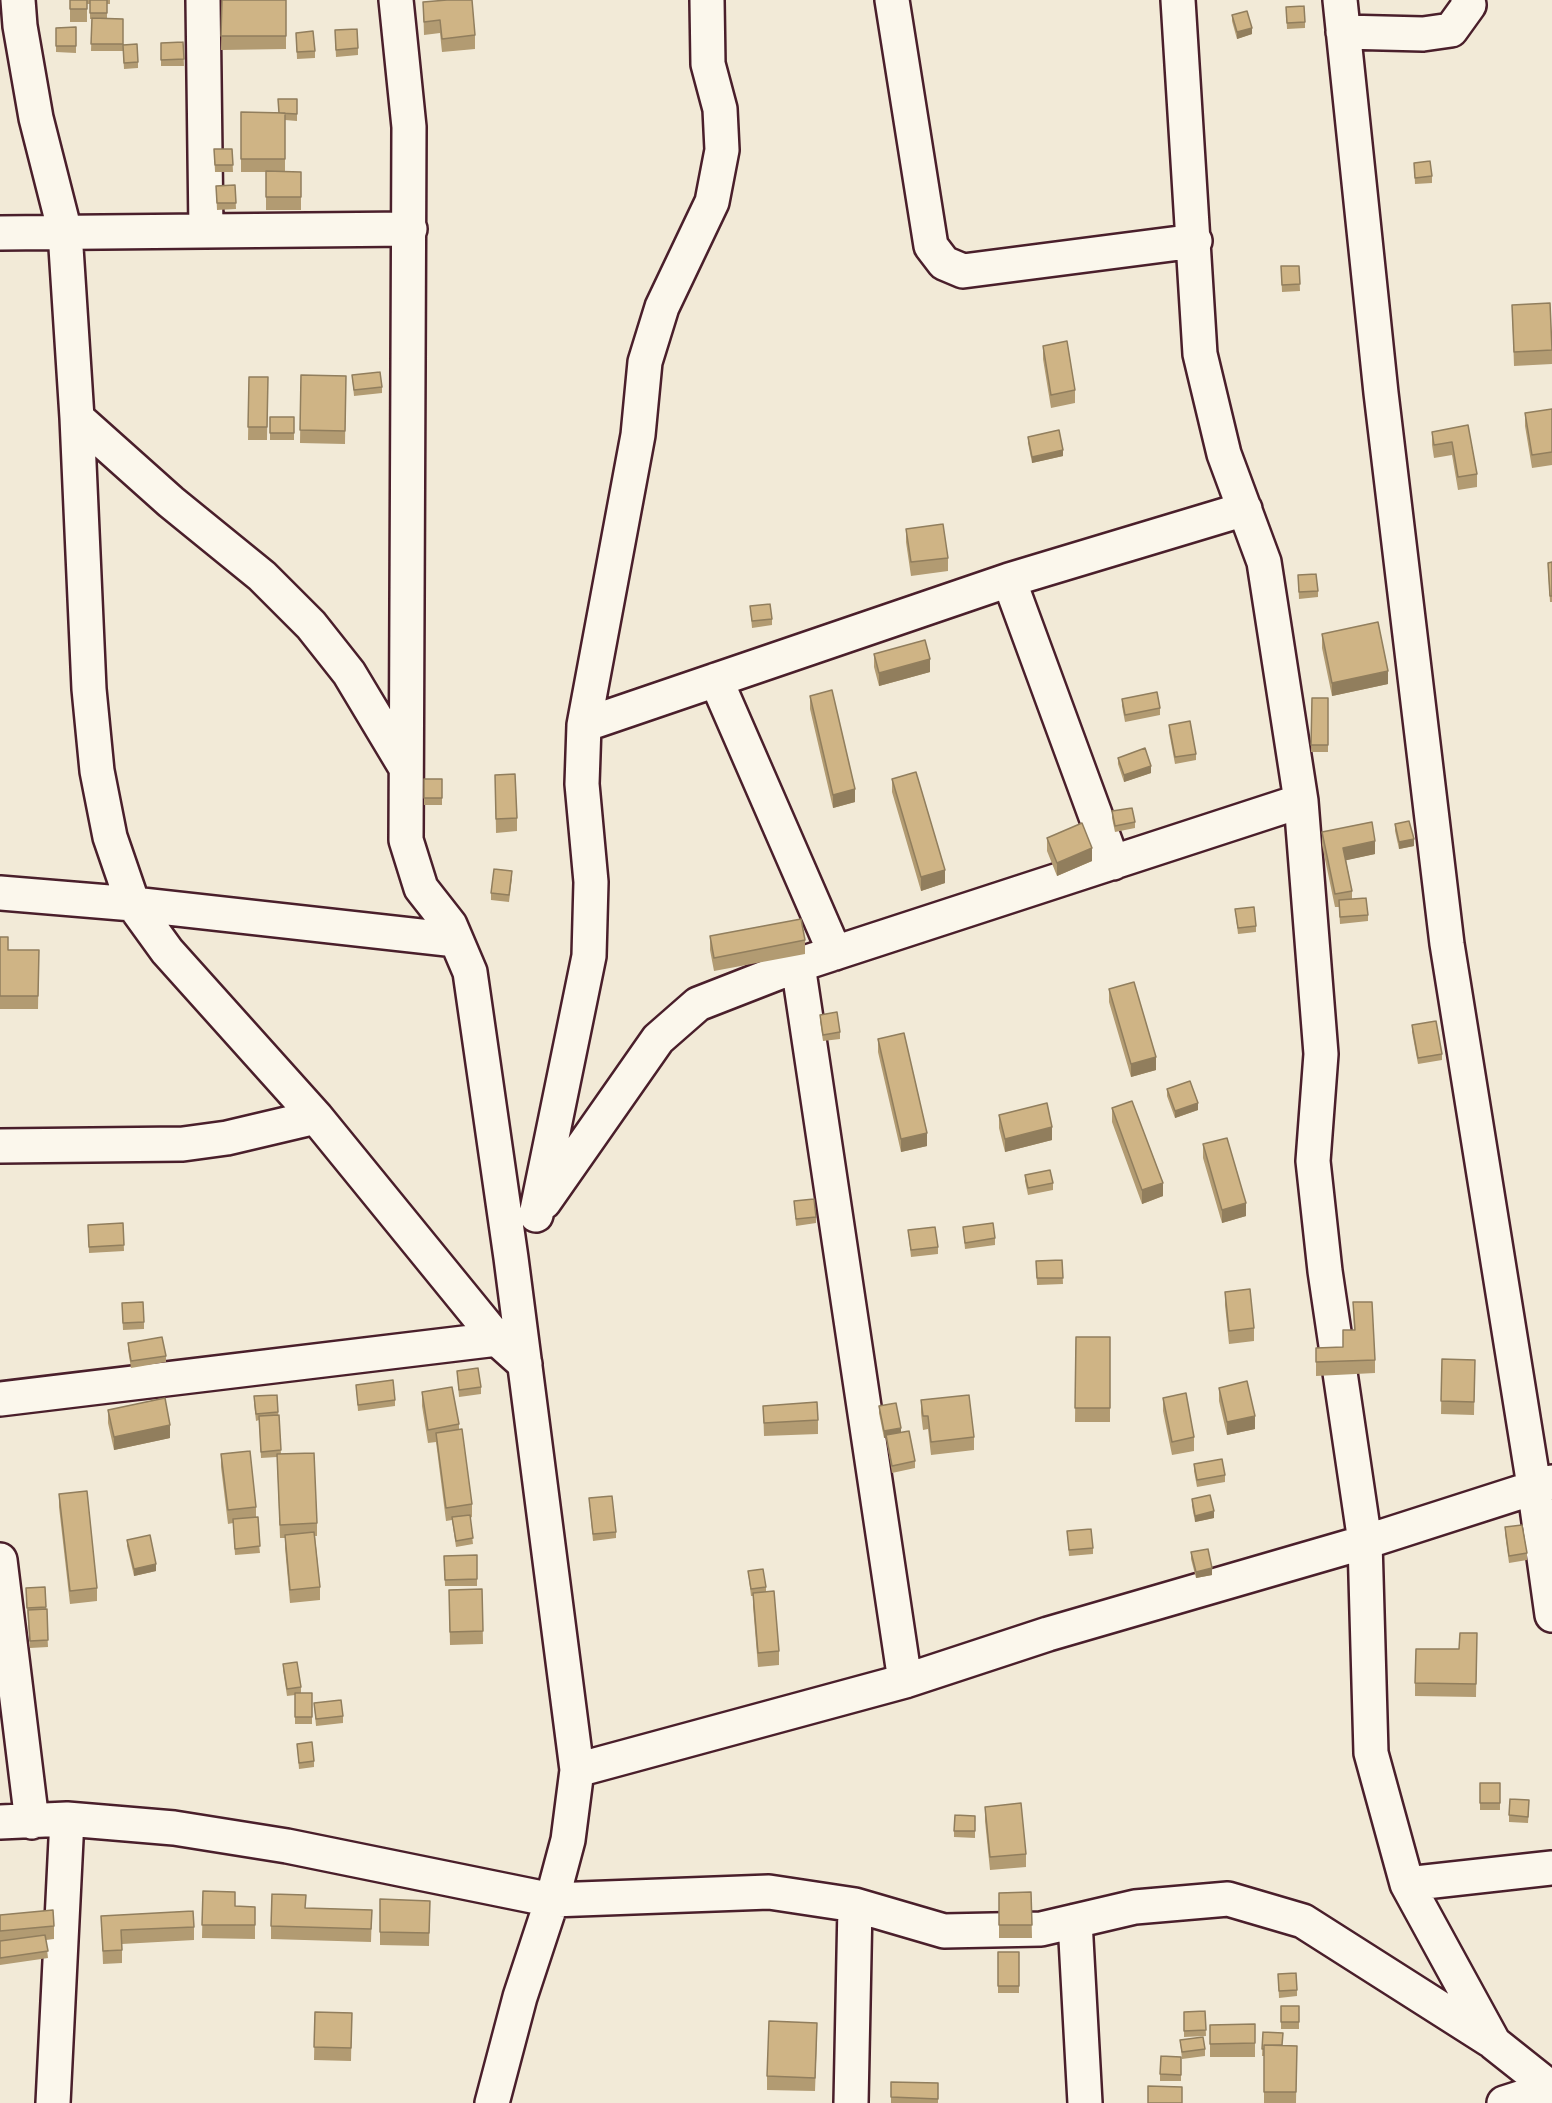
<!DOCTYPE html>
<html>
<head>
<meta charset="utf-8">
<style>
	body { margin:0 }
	canvas { display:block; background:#f2ead7 }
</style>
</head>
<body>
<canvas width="1552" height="2103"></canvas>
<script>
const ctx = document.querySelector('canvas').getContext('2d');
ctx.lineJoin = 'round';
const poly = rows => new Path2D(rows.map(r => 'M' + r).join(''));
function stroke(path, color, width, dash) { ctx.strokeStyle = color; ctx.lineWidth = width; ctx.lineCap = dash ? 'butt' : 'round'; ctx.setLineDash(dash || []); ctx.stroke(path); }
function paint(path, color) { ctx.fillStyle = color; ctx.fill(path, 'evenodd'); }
const minor = poly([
	[18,0,20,26,36,118,65,232,77,418,89,689,97,771,110,837,133,904,167,951,316,1117,497,1339,525,1364],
	[203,0,206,231],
	[396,0,409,127,406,840,421,888,450,925,470,972,511,1258,577,1770,568,1840,552,1900,520,1997,492,2103],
	[892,0,931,246,944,263,963,271,1195,241],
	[1178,0,1200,354,1224,454,1264,562,1301,801,1321,1054,1313,1161,1325,1271,1365,1542,1371,1753,1407,1884,1494,2043,1552,2089],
	[1340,0,1381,393,1447,944,1534,1486,1552,1615],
	[1343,32,1423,34,1451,30,1469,5,1468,0],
	[0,233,410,229],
	[77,418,171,502,262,576,311,625,349,673,406,768],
	[716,680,835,953],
	[584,725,1009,580],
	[1113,863,1009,580,1245,509],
	[0,893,133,904,456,940],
	[798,965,905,1681],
	[0,1146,183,1144,227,1138,316,1117],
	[544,1202,658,1039,698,1004,798,965,1301,801],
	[536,1215,589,956,591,882,582,784,584,725,638,435,645,362,662,307,712,202,722,150,720,109,708,64,707,0],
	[0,1399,497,1339],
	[0,1560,32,1822],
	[577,1770,905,1681,1048,1634,1365,1542,1552,1482],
	[0,1822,67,1819,174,1828,287,1846,552,1900,769,1892,855,1905,944,1931,1041,1929,1135,1907,1228,1899,1303,1921,1490,2040],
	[1407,1884,1552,1868],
	[1075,1921,1085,2103],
	[53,2103,67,1819],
	[851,2103,855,1905],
	[1504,2103,1551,2088]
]);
const wall = poly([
	[70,0,110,0,110,4,107,4,107,18,123,45,138,62,138,68,124,69,123,51,91,51,92,19,90,19,90,4,87,4,87,22,70,22],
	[222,0,286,0,286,49,221,50],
	[423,2,475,35,475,49,442,52,440,33,424,35],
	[1286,7,1305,22,1305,28,1287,29],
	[1232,15,1252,34,1237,39,1232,21],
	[76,27,76,53,56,52,56,28],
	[296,33,315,51,315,58,297,59],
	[335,37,358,48,358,55,336,57],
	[183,42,184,66,161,66,161,43],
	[297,99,297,121,285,120,285,172,301,172,301,210,266,210,266,172,241,172,241,112,278,113],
	[214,149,232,149,233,172,215,172],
	[1414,163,1432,176,1432,183,1415,184],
	[235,185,236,209,217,210,216,186],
	[1281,266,1299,266,1300,291,1282,292],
	[1512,305,1552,349,1552,364,1514,366],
	[1043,346,1075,390,1075,403,1051,408,1043,359],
	[301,375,346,376,345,444,300,443],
	[352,375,382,387,382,393,354,396],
	[249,377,268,377,267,440,248,440],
	[1552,409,1552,465,1532,468,1525,426,1525,413],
	[270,417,294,417,294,440,270,440],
	[1468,425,1477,474,1477,487,1458,490,1452,455,1434,458,1432,445,1432,432],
	[1028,437,1063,456,1032,463,1028,443],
	[906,529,948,558,948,571,911,576,906,542],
	[1552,562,1552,602,1550,602,1548,569],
	[1298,575,1318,591,1318,597,1299,599],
	[750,606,772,619,772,625,752,628],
	[1322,634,1388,684,1332,696,1322,648],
	[874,654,930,672,879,686,874,667],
	[810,696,855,802,833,808,810,709],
	[1312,698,1328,698,1328,752,1311,752],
	[1122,699,1160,708,1160,715,1125,722,1122,706],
	[1169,725,1196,754,1196,760,1175,764,1169,732],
	[1118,758,1151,773,1124,782,1118,764],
	[495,775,517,818,517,831,496,833],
	[424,779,442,779,442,805,424,805],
	[892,779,945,883,921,891,892,792],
	[1112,811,1135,822,1135,828,1115,832,1112,818],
	[1395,824,1414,846,1399,849,1395,831],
	[1322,832,1375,854,1346,860,1352,891,1352,899,1368,915,1368,921,1340,924,1339,907,1335,907,1322,845],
	[1047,838,1092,861,1057,876,1047,851],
	[512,878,509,902,491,900,491,893],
	[1235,909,1256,926,1256,932,1238,934],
	[710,936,805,940,805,954,714,971,710,950],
	[0,937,8,950,39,950,38,1009,0,1009],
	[1109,989,1156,1070,1131,1077,1109,1002],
	[820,1015,840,1032,840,1039,823,1041,820,1021],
	[1412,1025,1442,1054,1442,1060,1418,1064,1412,1032],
	[878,1039,927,1146,901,1152,878,1052],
	[1167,1089,1198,1110,1175,1118,1167,1096],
	[1112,1108,1163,1196,1142,1204,1112,1122],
	[999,1115,1052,1140,1005,1152,999,1128],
	[1203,1144,1246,1216,1222,1223,1203,1158],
	[1025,1175,1053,1183,1053,1190,1028,1195,1025,1181],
	[794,1201,816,1217,816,1223,796,1226],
	[123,1223,124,1251,89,1253,88,1225],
	[963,1227,995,1238,995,1245,965,1249],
	[908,1230,938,1247,938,1254,911,1257],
	[1062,1260,1063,1284,1037,1285,1036,1261],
	[1225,1292,1254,1328,1254,1341,1229,1344,1225,1305],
	[1353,1302,1375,1360,1375,1373,1316,1376,1316,1348,1343,1347,1354,1330],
	[122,1310,144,1322,144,1329,123,1330],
	[1076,1337,1110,1337,1110,1422,1075,1422],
	[128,1343,166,1356,166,1362,131,1368,128,1350],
	[1442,1359,1475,1360,1474,1415,1441,1414],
	[457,1371,481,1387,481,1394,459,1397],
	[356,1385,395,1400,395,1406,358,1411],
	[1219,1388,1255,1429,1227,1435,1219,1401],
	[422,1392,459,1424,459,1430,472,1504,472,1517,470,1518,473,1544,456,1547,452,1520,446,1521,436,1442,428,1443,422,1406],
	[277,1395,281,1454,317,1523,317,1536,315,1536,320,1587,320,1600,290,1603,285,1548,285,1538,280,1538,277,1457,261,1458,259,1420,256,1421,254,1403,254,1396],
	[1163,1398,1194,1437,1194,1451,1172,1455,1163,1411],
	[921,1400,974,1437,974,1450,931,1455,928,1429,923,1430,921,1413],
	[763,1406,818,1420,818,1434,764,1436],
	[879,1406,901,1432,915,1461,915,1468,892,1473,886,1437,884,1438,879,1413],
	[108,1410,170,1438,114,1450,108,1423],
	[221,1454,256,1507,256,1517,260,1553,235,1555,233,1523,228,1524,221,1467],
	[1194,1464,1225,1475,1225,1482,1197,1487,1194,1471],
	[59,1494,97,1588,97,1601,70,1604,59,1507],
	[589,1498,616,1532,616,1538,593,1541],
	[1192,1499,1214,1518,1195,1522,1192,1506],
	[1505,1527,1527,1553,1527,1560,1509,1563,1505,1534],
	[1067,1531,1093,1548,1093,1554,1069,1556],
	[127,1540,156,1571,134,1576,127,1546],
	[1191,1552,1212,1575,1196,1578,1191,1559],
	[477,1555,477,1586,445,1586,444,1556],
	[748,1571,766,1587,766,1592,779,1651,779,1665,758,1667,753,1606,753,1596,751,1596],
	[45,1587,48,1647,30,1648,26,1595],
	[482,1589,483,1644,450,1645,449,1590],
	[1477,1633,1476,1697,1415,1696,1415,1683,1459,1649],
	[283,1664,301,1687,301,1693,312,1693,312,1724,295,1724,295,1695,287,1696,283,1670],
	[314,1703,343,1716,343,1723,316,1726],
	[297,1744,314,1761,314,1767,299,1769],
	[1480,1783,1500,1783,1500,1810,1480,1810],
	[985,1807,1026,1854,1026,1867,990,1870,985,1821],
	[1529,1807,1528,1823,1509,1822,1509,1815],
	[975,1816,975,1838,954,1837,954,1831],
	[203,1891,235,1906,255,1907,255,1939,202,1938],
	[1031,1892,1032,1938,999,1938,999,1893],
	[380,1899,430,1901,429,1946,380,1945],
	[306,1908,372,1910,371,1942,271,1939,271,1926],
	[0,1915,54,1926,54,1939,46,1940,48,1958,0,1965],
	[101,1916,194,1927,194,1940,122,1944,122,1963,103,1964],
	[998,1952,1019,1952,1019,1993,998,1993],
	[1278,1974,1297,1990,1297,1996,1279,1998],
	[1281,2006,1299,2006,1299,2029,1281,2029],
	[1205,2011,1206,2036,1184,2037,1184,2012],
	[315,2012,352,2013,351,2061,314,2060],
	[1255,2024,1255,2057,1210,2057,1210,2025],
	[1263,2032,1283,2045,1297,2046,1296,2103,1264,2103,1264,2056,1262,2056],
	[817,2036,815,2091,767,2090,767,2076],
	[1180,2040,1205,2049,1205,2056,1182,2059],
	[1181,2057,1181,2081,1160,2081,1160,2074],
	[938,2083,938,2103,891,2103,891,2097]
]);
const shadedWall = poly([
	[1252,28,1252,34,1237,39,1237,32],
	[1063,450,1063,456,1032,463,1032,457],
	[930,659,930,672,879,686,879,673],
	[1388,671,1388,684,1332,696,1332,683],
	[1151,766,1151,773,1124,782,1124,775],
	[855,789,855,802,833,808,833,795],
	[1414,839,1414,846,1399,849,1399,842],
	[1375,841,1375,854,1343,861,1343,848],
	[1092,848,1092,861,1057,876,1057,863],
	[945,870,945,883,921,891,921,877],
	[1156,1057,1156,1070,1131,1077,1131,1064],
	[1198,1103,1198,1110,1175,1118,1175,1111],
	[1052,1127,1052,1140,1005,1152,1005,1139],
	[927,1133,927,1146,901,1152,901,1139],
	[1163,1183,1163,1196,1142,1204,1142,1190],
	[1246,1203,1246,1216,1222,1223,1222,1210],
	[1255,1416,1255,1429,1227,1435,1227,1422],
	[170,1425,170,1438,114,1450,114,1437],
	[901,1428,901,1434,884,1438,884,1431],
	[1214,1511,1214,1518,1195,1522,1195,1516],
	[156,1564,156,1571,134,1576,134,1569],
	[1212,1568,1212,1575,1196,1578,1196,1572]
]);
const building = poly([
	[70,0,87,0,87,9,70,9,70,0],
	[90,0,107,0,107,13,90,13,90,0],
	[222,0,286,0,286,36,221,36,222,0],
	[447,0,472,0,475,35,442,39,440,20,424,22,423,2,447,0],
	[1304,6,1305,22,1287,23,1286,7,1304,6],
	[1247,11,1252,28,1237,32,1232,15,1247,11],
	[92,18,123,19,123,44,91,44,92,18],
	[76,27,76,46,56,46,56,28,76,27],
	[357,29,358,48,336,50,335,30,357,29],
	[313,31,315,51,297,52,296,33,313,31],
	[183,42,184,59,161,60,161,43,183,42],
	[137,44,138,62,124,63,123,45,137,44],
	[278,99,297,99,297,114,279,113,278,99],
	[241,112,285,113,285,159,241,159,241,112],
	[214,149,232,149,233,165,215,165,214,149],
	[1430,161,1432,176,1415,178,1414,163,1430,161],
	[266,171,301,172,301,197,266,197,266,171],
	[235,185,236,203,217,203,216,186,235,185],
	[1281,266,1299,266,1300,284,1282,285,1281,266],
	[1550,303,1552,350,1514,352,1512,305,1550,303],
	[1067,341,1075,390,1051,395,1043,346,1067,341],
	[380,372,382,387,354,390,352,375,380,372],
	[301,375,346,376,345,431,300,430,301,375],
	[249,377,268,377,267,427,248,427,249,377],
	[1552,409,1552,452,1532,455,1525,413,1552,409],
	[270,417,294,417,294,433,270,433,270,417],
	[1468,425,1477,474,1458,477,1452,442,1434,445,1432,432,1468,425],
	[1059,430,1063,450,1032,457,1028,437,1059,430],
	[943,524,948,558,911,562,906,529,943,524],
	[1552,562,1552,596,1550,596,1548,563,1552,562],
	[1316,574,1318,591,1299,592,1298,575,1316,574],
	[770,604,772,619,752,621,750,606,770,604],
	[1378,622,1388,671,1332,683,1322,634,1378,622],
	[925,640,930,659,879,673,874,654,925,640],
	[832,690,855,789,833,795,810,696,832,690],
	[1157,692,1160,708,1125,715,1122,699,1157,692],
	[1312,698,1328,698,1328,745,1311,745,1312,698],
	[1190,721,1196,754,1175,757,1169,725,1190,721],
	[1145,748,1151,766,1124,775,1118,758,1145,748],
	[916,772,945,870,921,877,892,779,916,772],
	[515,774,517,818,496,819,495,775,515,774],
	[424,779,442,779,442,798,424,798,424,779],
	[1132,808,1135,822,1115,826,1112,811,1132,808],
	[1409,821,1414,839,1399,842,1395,824,1409,821],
	[1372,822,1375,841,1343,848,1352,891,1335,894,1322,832,1372,822],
	[1082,823,1092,848,1057,863,1047,838,1082,823],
	[494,869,512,871,509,895,491,893,494,869],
	[1366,898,1368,915,1340,917,1339,900,1366,898],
	[1254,907,1256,926,1238,928,1235,909,1254,907],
	[801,919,805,940,714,958,710,936,801,919],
	[0,937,8,937,8,950,39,950,38,996,0,996,0,937],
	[1134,982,1156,1057,1131,1064,1109,989,1134,982],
	[837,1012,840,1032,823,1035,820,1015,837,1012],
	[1436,1021,1442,1054,1418,1058,1412,1025,1436,1021],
	[904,1033,927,1133,901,1139,878,1039,904,1033],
	[1190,1081,1198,1103,1175,1111,1167,1089,1190,1081],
	[1132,1101,1163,1183,1142,1190,1112,1108,1132,1101],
	[1047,1103,1052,1127,1005,1139,999,1115,1047,1103],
	[1227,1138,1246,1203,1222,1210,1203,1144,1227,1138],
	[1050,1170,1053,1183,1028,1188,1025,1175,1050,1170],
	[814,1199,816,1217,796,1219,794,1201,814,1199],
	[123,1223,124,1245,89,1247,88,1225,123,1223],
	[993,1223,995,1238,965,1243,963,1227,993,1223],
	[935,1227,938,1247,911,1250,908,1230,935,1227],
	[1062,1260,1063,1278,1037,1278,1036,1261,1062,1260],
	[1250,1289,1254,1328,1229,1331,1225,1292,1250,1289],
	[143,1302,144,1322,123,1323,122,1303,143,1302],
	[1353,1302,1372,1302,1375,1360,1316,1362,1316,1348,1343,1347,1343,1330,1355,1330,1353,1302],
	[162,1337,166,1356,131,1361,128,1343,162,1337],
	[1076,1337,1110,1337,1110,1408,1075,1408,1076,1337],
	[1442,1359,1475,1360,1474,1402,1441,1401,1442,1359],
	[478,1368,481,1387,459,1390,457,1371,478,1368],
	[393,1380,395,1400,358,1405,356,1385,393,1380],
	[1247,1381,1255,1416,1227,1422,1219,1388,1247,1381],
	[452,1387,459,1424,428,1430,422,1392,452,1387],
	[1186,1393,1194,1437,1172,1442,1163,1398,1186,1393],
	[277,1395,278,1412,256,1414,254,1396,277,1395],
	[969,1395,974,1437,931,1442,928,1416,923,1416,921,1400,969,1395],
	[165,1398,170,1425,114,1437,108,1410,165,1398],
	[817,1402,818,1420,764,1423,763,1406,817,1402],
	[896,1403,901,1428,884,1431,879,1406,896,1403],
	[279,1415,281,1450,261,1452,259,1416,279,1415],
	[462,1429,472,1504,446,1508,436,1433,462,1429],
	[909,1431,915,1461,892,1466,886,1435,909,1431],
	[250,1451,256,1507,228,1510,221,1454,250,1451],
	[314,1453,317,1523,280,1525,277,1454,314,1453],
	[1222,1459,1225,1475,1197,1480,1194,1464,1222,1459],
	[87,1491,97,1588,70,1591,59,1494,87,1491],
	[1210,1495,1214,1511,1195,1516,1192,1499,1210,1495],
	[612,1496,616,1532,593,1534,589,1498,612,1496],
	[470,1515,473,1538,456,1541,452,1517,470,1515],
	[258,1517,260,1546,235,1549,233,1519,258,1517],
	[1522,1525,1527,1553,1509,1556,1505,1527,1522,1525],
	[1091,1529,1093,1548,1069,1550,1067,1531,1091,1529],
	[314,1532,320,1587,290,1590,285,1535,314,1532],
	[150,1535,156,1564,134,1569,127,1540,150,1535],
	[1208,1549,1212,1568,1196,1572,1191,1552,1208,1549],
	[477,1555,477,1579,445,1580,444,1556,477,1555],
	[763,1569,766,1587,751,1589,748,1571,763,1569],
	[45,1587,46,1607,27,1608,26,1588,45,1587],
	[482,1589,483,1631,450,1632,449,1590,482,1589],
	[774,1591,779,1651,758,1653,753,1593,774,1591],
	[47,1609,48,1640,30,1641,28,1610,47,1609],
	[1460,1633,1477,1633,1476,1684,1415,1683,1416,1649,1459,1649,1460,1633],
	[297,1662,301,1687,287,1689,283,1664,297,1662],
	[295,1693,312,1693,312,1717,295,1717,295,1693],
	[341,1700,343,1716,316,1719,314,1703,341,1700],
	[312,1742,314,1761,299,1763,297,1744,312,1742],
	[1480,1783,1500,1783,1500,1803,1480,1803,1480,1783],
	[1510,1799,1529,1800,1528,1817,1509,1815,1510,1799],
	[1021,1803,1026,1854,990,1857,985,1807,1021,1803],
	[955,1815,975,1816,975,1831,954,1831,955,1815],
	[203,1891,235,1892,235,1906,255,1907,255,1925,202,1925,203,1891],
	[1031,1892,1032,1925,999,1925,999,1893,1031,1892],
	[272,1894,306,1895,305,1908,372,1910,371,1929,271,1926,272,1894],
	[380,1899,430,1901,429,1933,380,1932,380,1899],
	[53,1910,54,1926,0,1931,0,1915,53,1910],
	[193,1911,194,1927,121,1930,122,1950,103,1951,101,1916,193,1911],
	[45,1935,48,1951,0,1958,0,1941,45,1935],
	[998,1952,1019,1952,1019,1986,998,1986,998,1952],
	[1296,1973,1297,1990,1279,1991,1278,1974,1296,1973],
	[1281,2006,1299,2006,1299,2022,1281,2022,1281,2006],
	[1205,2011,1206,2030,1184,2031,1184,2012,1205,2011],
	[315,2012,352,2013,351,2048,314,2047,315,2012],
	[769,2021,817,2023,815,2078,767,2076,769,2021],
	[1255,2024,1255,2043,1210,2044,1210,2025,1255,2024],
	[1263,2032,1283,2033,1282,2045,1264,2045,1264,2049,1262,2049,1263,2032],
	[1203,2037,1205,2049,1182,2052,1180,2040,1203,2037],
	[1264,2045,1297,2046,1296,2092,1264,2092,1264,2045],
	[1161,2056,1181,2057,1181,2075,1160,2074,1161,2056],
	[891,2082,938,2083,938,2099,891,2097,891,2082],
	[1148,2086,1182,2087,1182,2103,1148,2103,1148,2086]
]);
stroke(minor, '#4a1f2b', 38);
stroke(minor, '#fbf7ec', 33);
paint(wall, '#b29b72');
paint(shadedWall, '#917e5d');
paint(building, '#cfb485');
stroke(building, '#917e5d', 1.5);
</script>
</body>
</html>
